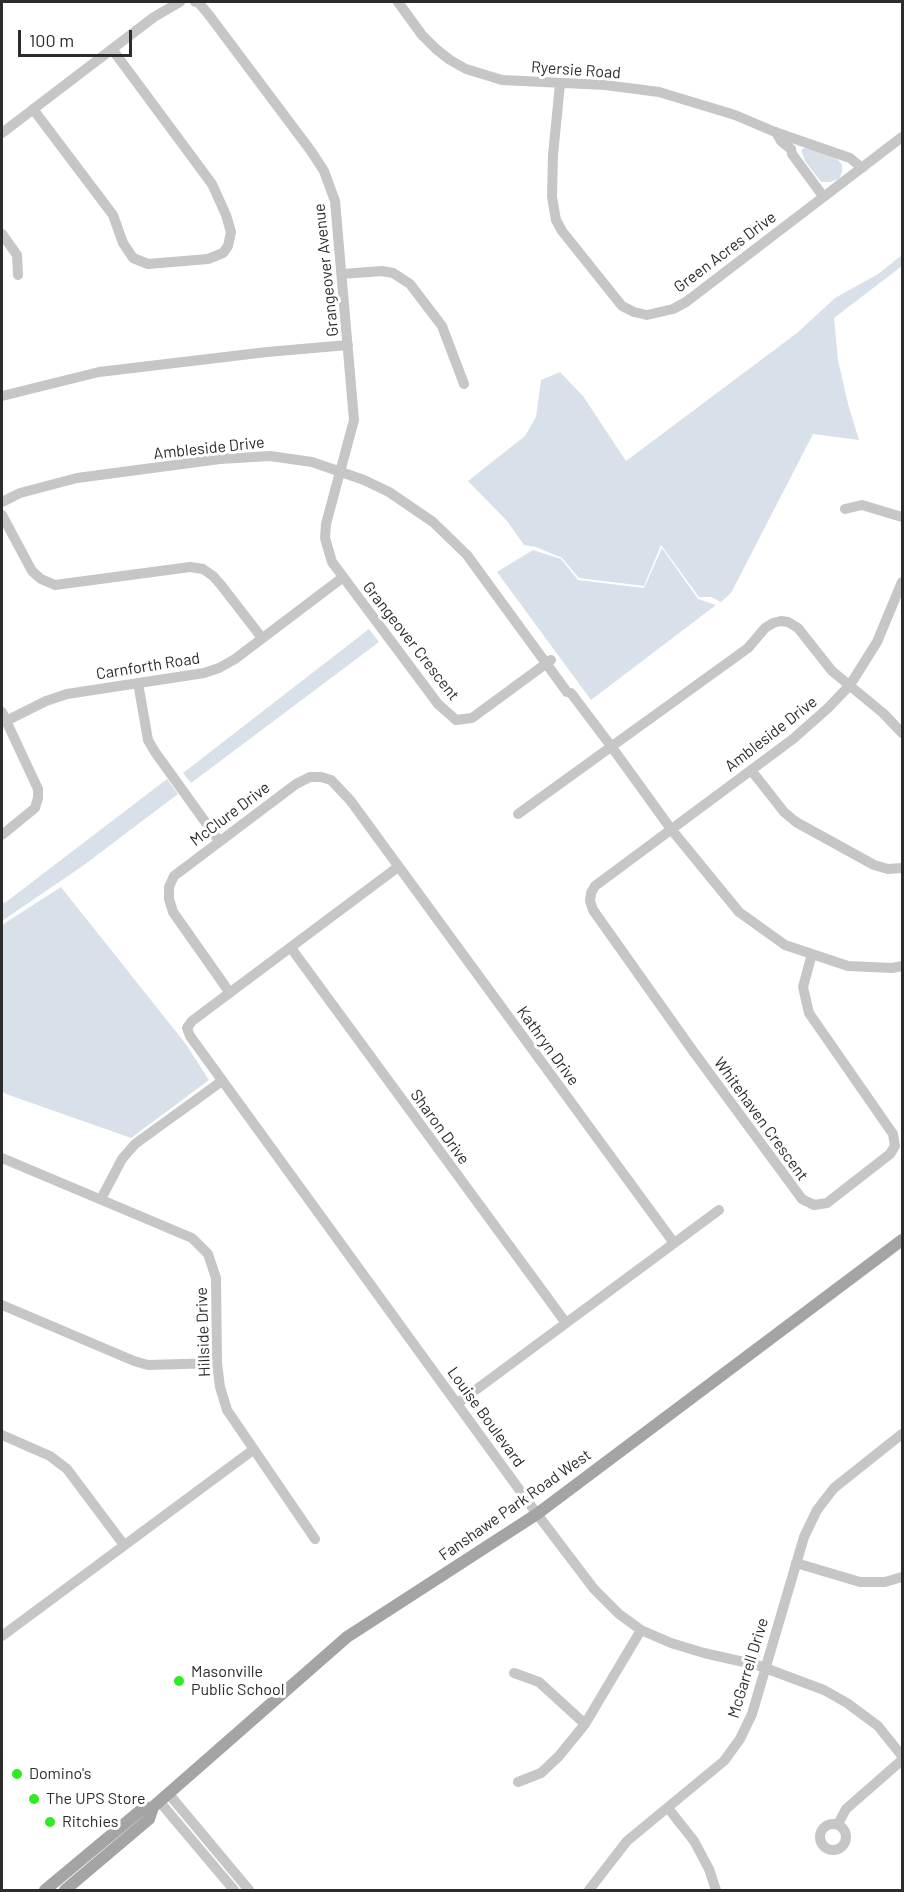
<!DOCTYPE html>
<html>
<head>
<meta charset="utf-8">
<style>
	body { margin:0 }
	#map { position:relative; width:904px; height:1892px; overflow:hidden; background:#fff; font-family:Barlow,sans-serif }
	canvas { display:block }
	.frame { position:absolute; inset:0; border:3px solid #2c2c2c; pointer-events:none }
	.scale { position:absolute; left:18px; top:30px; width:114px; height:27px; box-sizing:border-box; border:3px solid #2c2c2c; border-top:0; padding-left:8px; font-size:18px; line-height:21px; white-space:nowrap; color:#2c2c2c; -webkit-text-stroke:4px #fff; paint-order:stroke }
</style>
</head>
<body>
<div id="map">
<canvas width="904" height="1892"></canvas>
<div class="frame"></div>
<div class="scale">100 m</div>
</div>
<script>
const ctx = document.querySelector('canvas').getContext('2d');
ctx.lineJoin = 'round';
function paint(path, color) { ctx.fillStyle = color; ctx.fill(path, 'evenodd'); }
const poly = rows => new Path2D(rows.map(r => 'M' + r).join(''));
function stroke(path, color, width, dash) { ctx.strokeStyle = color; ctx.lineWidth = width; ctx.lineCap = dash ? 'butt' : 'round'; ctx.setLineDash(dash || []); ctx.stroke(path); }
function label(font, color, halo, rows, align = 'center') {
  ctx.font = font + ' Barlow,sans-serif'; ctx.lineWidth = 6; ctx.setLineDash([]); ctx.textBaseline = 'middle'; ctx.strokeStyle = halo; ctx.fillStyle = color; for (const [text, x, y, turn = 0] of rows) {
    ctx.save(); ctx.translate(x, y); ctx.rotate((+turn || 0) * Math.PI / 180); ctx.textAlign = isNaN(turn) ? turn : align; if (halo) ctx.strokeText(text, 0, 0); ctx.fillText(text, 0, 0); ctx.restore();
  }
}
const green = poly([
	[804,148,809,148,837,159,842,164,842,172,839,179,830,182,821,182,805,161,801,150],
	[902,255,902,266,834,318,838,360,848,404,859,440,813,434,731,593,721,602,711,597,699,597,661,545,644,586,579,578,562,558,536,547,524,545,507,521,468,481,525,436,536,417,541,380,560,372,583,396,626,461,797,333,835,298,878,274],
	[662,548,698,599,716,605,591,700,497,572,533,550,561,559,578,580,644,588],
	[369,629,379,642,191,783,183,773],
	[167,779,178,794,84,865,2,921,2,903,6,902],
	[61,887,185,1043,209,1080,131,1138,6,1094,2,1091,2,925]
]);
const minor = poly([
	[195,2,198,2,209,15,311,151,324,171,335,201,354,420,326,524,325,538,332,562,438,704,456,720,472,718,551,660],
	[398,2,422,35,436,49,450,60,466,69,502,80,605,85,659,92,735,115,775,132,850,158,862,168],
	[560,84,553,155,552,197,556,220,562,231,622,306,634,312,647,315,673,309,686,302,902,137],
	[33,109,113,215,123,243,133,258,148,264,208,259,223,253,228,246,231,232,226,215,212,184,112,49],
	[776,132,781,141,791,149,792,154,823,196],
	[2,133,154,17,180,2],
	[2,234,17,255,18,275],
	[342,274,382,271,393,273,410,284,442,326,464,384],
	[2,396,99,372,267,352,348,345],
	[2,502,20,493,77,478,220,459,270,456,312,462,364,480,389,492,433,522,467,555,567,692,571,693,611,746,671,829,739,912,785,945,848,966,892,968,902,966],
	[845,509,862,505,902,517],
	[2,515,32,571,41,579,55,585,190,567,203,569,213,576,221,585,262,638],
	[138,683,148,740,155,752,219,841],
	[2,712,38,789,38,798,35,808,2,835],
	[6,721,46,701,67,694,204,673,219,668,235,659,342,578],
	[751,770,784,812,796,822,874,865,888,869,902,868],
	[518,814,748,648,765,628,773,623,781,621,788,622,798,628,832,671,883,713,902,733],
	[398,867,192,1021,187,1028,190,1036,537,1514,594,1589,619,1614,641,1630,671,1643,704,1653,757,1665,824,1690,847,1703,878,1726,902,1756],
	[291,948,566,1323],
	[812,954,803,987,809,1013,893,1134,895,1146,890,1154,827,1203,814,1205,802,1199,693,1051,593,910,590,901,591,893,595,886,793,739,828,708,850,685,877,642,902,582],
	[230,993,173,912,169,899,169,887,174,876,296,784,310,777,321,777,331,780,350,800,674,1243],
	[2,1158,192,1238,208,1254,216,1278,217,1363,220,1387,227,1410,315,1539],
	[101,1199,122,1159,135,1144,222,1081],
	[2,1305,134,1361,148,1365,217,1363],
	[458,1403,719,1210],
	[2,1435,50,1456,67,1469,124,1545],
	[796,1563,860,1582,885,1582,902,1577],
	[2,1636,253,1450],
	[514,1673,539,1682,585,1724],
	[518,1782,541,1773,559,1756,585,1724,641,1630],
	[168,1793,249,1890],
	[159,1801,234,1890],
	[668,1808,694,1841,709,1869,716,1890],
	'820 1837a13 13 0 1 1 26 0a13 13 0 1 1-26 0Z',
	[838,1824,846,1809,902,1760],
	[589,1890,627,1841,724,1761,740,1739,752,1714,804,1537,817,1510,834,1488,902,1434]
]);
const major = poly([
	[45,1890,141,1810,153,1807,347,1637,537,1514,902,1240],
	[65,1890,149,1819,153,1807]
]);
const markers = [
	[179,1681,6,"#2eec24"],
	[17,1774,6,"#2eec24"],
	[34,1799,6,"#2eec24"],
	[50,1822,6,"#2eec24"]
];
const streetNames = [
	["Ryersie Road",576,70,4],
	["Green Acres Drive",725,252,-37],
	["Grangeover Avenue",326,270,-96],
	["Ambleside Drive",209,448,-6],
	["Grangeover Crescent",411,641,52],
	["Carnforth Road",148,666,-9],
	["Ambleside Drive",771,734,-38],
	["McClure Drive",230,814,-37],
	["Kathryn Drive",548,1046,54],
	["Whitehaven Crescent",761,1119,54],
	["Sharon Drive",440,1127,54],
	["Hillside Drive",203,1332,-92],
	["Louise Boulevard",486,1417,54],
	["Fanshawe Park Road West",515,1505,-35],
	["McGarrell Drive",748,1668,-73]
];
const poiNames = [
	["Masonville",191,1672],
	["Public School",191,1690],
	["Domino's",29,1774],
	["The UPS Store",46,1799],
	["Ritchies",62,1822]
];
paint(green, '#d8e1ea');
stroke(minor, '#c6c6c6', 10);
stroke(major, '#a4a4a4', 12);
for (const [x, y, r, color] of markers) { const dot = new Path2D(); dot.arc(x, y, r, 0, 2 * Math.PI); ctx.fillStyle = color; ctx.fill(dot); stroke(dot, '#fff', 2); }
label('16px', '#2c2c2c', '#fff', streetNames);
label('16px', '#2c2c2c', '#fff', poiNames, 'left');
</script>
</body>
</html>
